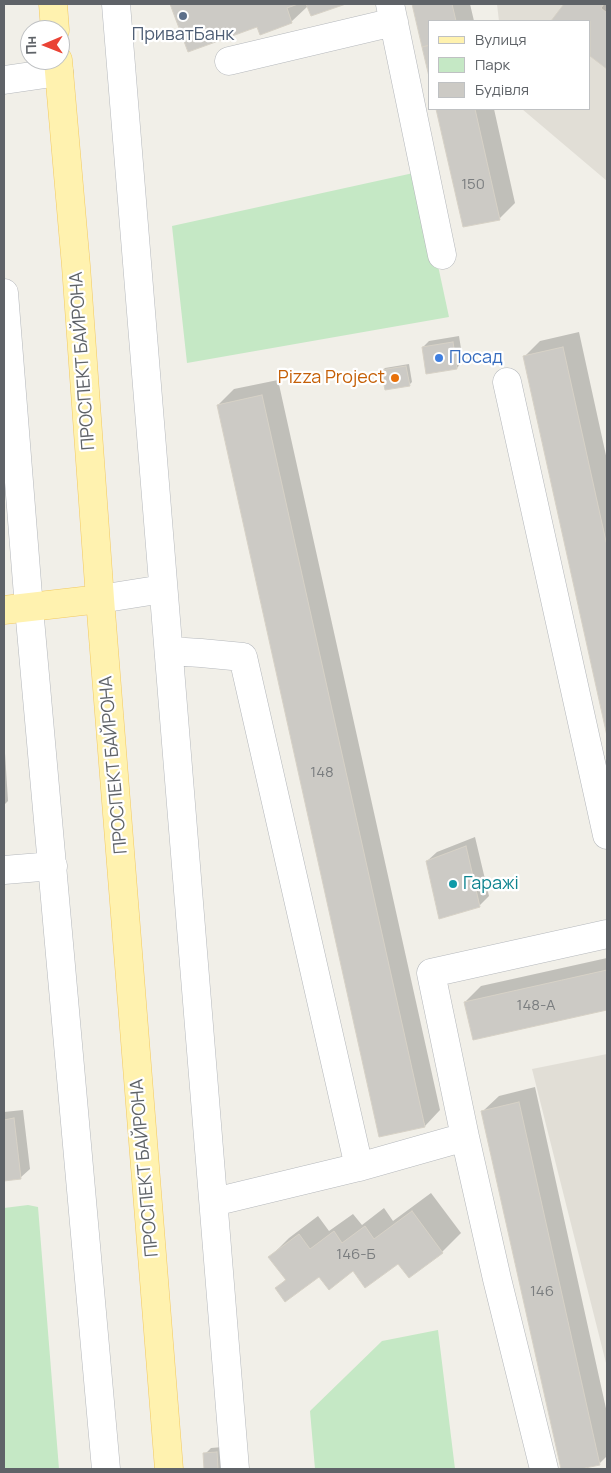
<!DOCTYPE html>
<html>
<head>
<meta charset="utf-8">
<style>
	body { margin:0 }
	#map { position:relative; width:611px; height:1473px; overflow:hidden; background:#f1efe8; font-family:Manrope,sans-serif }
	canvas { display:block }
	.frame { position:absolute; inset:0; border:5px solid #5f6368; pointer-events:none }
	.legend { position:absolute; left:428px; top:20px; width:162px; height:90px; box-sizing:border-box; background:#fff; border:1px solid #bfc1c3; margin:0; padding:6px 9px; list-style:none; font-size:15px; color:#5f6368 }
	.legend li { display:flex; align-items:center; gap:10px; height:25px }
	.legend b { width:25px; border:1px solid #bfc1c3 }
	.north { position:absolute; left:20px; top:20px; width:50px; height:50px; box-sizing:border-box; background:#fff; border:1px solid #bfc1c3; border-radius:50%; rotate:269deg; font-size:14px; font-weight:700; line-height:20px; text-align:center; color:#5f6368 }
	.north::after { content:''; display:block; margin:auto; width:18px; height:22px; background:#ea4335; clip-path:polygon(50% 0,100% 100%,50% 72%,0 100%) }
</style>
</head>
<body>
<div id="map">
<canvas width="611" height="1473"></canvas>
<div class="frame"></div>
<ul class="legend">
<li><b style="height:6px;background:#fff2af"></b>Вулиця</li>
<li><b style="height:14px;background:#c5e8c5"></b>Парк</li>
<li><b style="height:14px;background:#cccac5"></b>Будівля</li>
</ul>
<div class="north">Пн</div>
</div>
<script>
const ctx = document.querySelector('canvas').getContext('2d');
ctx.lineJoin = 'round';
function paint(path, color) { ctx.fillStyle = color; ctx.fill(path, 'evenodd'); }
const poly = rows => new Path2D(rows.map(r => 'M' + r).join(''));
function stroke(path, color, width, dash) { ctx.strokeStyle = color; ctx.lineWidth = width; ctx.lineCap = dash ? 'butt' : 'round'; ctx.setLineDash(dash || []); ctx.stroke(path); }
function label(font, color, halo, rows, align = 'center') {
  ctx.font = font + ' Manrope,sans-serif'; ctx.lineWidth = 4.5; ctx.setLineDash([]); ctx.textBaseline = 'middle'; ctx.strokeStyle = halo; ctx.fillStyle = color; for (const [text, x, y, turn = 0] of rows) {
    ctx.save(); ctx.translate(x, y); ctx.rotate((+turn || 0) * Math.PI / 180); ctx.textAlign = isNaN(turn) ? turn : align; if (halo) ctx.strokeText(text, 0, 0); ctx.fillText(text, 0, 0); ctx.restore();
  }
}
const education = poly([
	[497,4,607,4,607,181,522,109,590,109,590,21,499,21],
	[607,1054,607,1367,532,1069]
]);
const green = poly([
	[418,172,449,317,187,363,172,226],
	[28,1205,38,1207,59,1469,4,1469,4,1208],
	[438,1330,455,1469,315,1469,310,1411,382,1341]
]);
const shadow = poly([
	[172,4,342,4,311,15,308,6,291,22,258,25,189,51],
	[414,4,470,4,474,21,430,21,430,74],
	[565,4,607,4,607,67,590,55,590,21,552,21],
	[437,109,494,109,515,203,499,219,464,226],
	[579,332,607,460,607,730,524,357,540,341],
	[459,336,463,361,457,368,423,347,429,341],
	[409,364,412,382,409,385,382,371,385,368],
	[278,380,440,1110,425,1126,218,405,234,389],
	[4,737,8,801,4,805],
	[475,837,489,896,480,905,440,918,427,861,437,852],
	[607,958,607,1009,474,1039,465,1002,481,986],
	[535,1087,607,1413,607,1456,599,1464,574,1469,562,1469,483,1111,499,1096],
	[23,1110,30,1169,20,1178,4,1180,4,1112],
	[431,1193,461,1233,442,1252,398,1262,319,1275,277,1289,286,1279,270,1257,289,1238,318,1216,329,1231,353,1214,362,1225,384,1208,393,1221],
	[223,1447,225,1469,206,1469,205,1454,211,1448]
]);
const building = poly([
	[170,4,298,4,287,8,292,23,260,35,257,27,188,52,170,4],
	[306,4,346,4,311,16,306,4],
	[412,4,452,4,456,21,430,21,430,45,422,47,412,4],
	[564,4,604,4,601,8,607,13,607,69,590,56,590,21,551,21,564,4],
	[430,45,430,81,422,47,430,45],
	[436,109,475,109,500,220,463,227,436,109],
	[453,342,457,369,426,374,422,347,453,342],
	[563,347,607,546,607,736,523,356,563,347],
	[406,366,410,386,385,390,381,370,406,366],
	[262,395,425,1127,379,1137,217,405,262,395],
	[466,846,480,907,439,919,426,861,466,846],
	[607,970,607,1010,473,1040,464,1002,607,970],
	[519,1102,600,1465,580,1469,561,1469,481,1111,519,1102],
	[14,1118,21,1179,4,1181,4,1120,14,1118],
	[412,1211,443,1253,409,1278,398,1264,365,1288,353,1271,329,1290,319,1277,285,1302,275,1288,286,1280,268,1257,299,1234,310,1249,334,1231,342,1243,365,1226,374,1239,412,1211],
	[217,1452,218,1469,204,1469,203,1453,217,1452]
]);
const minor = poly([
	[116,4,235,1469],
	[390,4,442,255],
	[229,61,394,22],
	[4,80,59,72],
	[4,293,29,608,106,1469],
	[507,382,607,835],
	[100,599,163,589],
	[169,651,201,653,243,657,359,1167,465,1137,497,1279,544,1469],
	[4,870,53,866],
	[465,1137,431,973,607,934],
	[214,1202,359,1167]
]);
const major = poly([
	[53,4,55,30],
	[58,60,76,266,100,599,169,1469],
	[4,610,100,599]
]);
const markers = [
	[183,16,5,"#5c6f8a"],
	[439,358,5,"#3f7fe0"],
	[395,378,5,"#e8710a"],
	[453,884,5,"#0f9aa8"]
];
const numberNames = [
	["150",473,185],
	["148",322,773],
	["148-А",536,1006],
	["146-Б",356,1255],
	["146",542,1292]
];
const serviceNames = [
	["ПриватБанк",183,35]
];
const shopNames = [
	["Посад",449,358]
];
const streetNames = [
	["ПРОСПЕКТ БАЙРОНА",83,361,-94],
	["ПРОСПЕКТ БАЙРОНА",114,765,-95],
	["ПРОСПЕКТ БАЙРОНА",145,1168,-95]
];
const foodNames = [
	["Pizza Project",385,378]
];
const cultureNames = [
	["Гаражі",463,884]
];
paint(education, '#e1ded6');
paint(green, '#c5e8c5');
paint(shadow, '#0003');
paint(building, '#cccac5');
stroke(building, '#d6d1c6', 1);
stroke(minor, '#b5b8bc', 29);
stroke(major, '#f2c960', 29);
stroke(minor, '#fff', 28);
stroke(major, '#fff2af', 28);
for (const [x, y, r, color] of markers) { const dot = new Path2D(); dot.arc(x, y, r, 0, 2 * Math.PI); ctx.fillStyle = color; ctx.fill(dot); stroke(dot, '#fff', 2); }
label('15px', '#7a7d7f', null, numberNames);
label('18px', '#4e5e75', '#fff', serviceNames);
label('18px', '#366cbe', '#fff', shopNames, 'left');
label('18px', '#5f6368', '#fff', streetNames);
label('18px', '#c56008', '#fff', foodNames, 'right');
label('18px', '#0d838f', '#fff', cultureNames, 'left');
</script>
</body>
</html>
